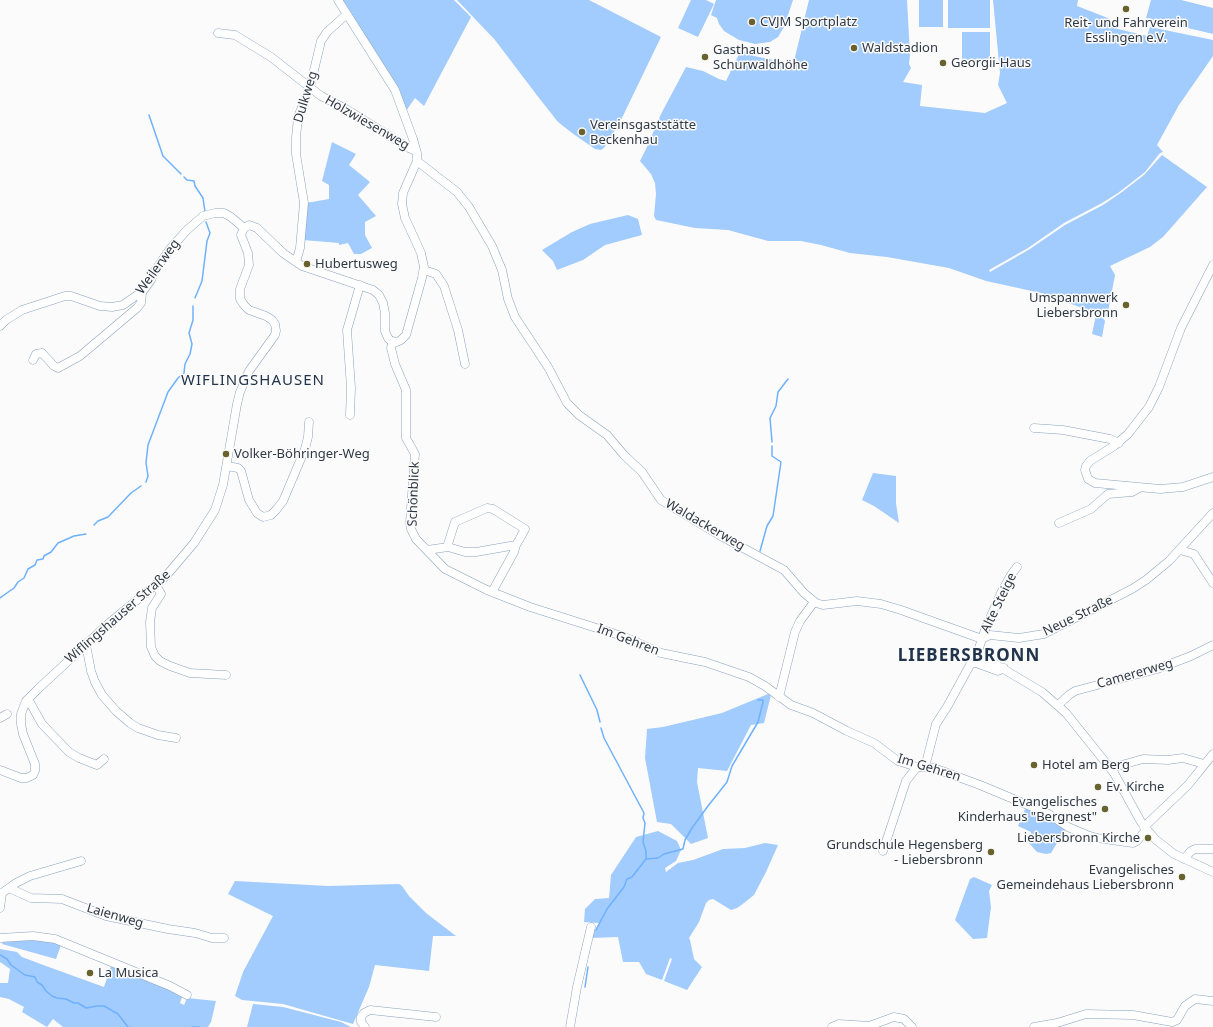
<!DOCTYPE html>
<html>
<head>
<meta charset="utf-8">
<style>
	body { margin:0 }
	canvas { display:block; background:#fbfbfb }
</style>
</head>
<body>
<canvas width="1213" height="1027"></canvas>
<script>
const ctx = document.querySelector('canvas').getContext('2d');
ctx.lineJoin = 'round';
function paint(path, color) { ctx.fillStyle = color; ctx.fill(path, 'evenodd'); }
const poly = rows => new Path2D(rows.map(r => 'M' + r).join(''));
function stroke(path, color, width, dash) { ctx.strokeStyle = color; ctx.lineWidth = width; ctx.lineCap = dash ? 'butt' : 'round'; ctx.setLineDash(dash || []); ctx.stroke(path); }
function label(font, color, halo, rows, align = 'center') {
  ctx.font = font + ' "Noto Sans",sans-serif'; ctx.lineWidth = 3; ctx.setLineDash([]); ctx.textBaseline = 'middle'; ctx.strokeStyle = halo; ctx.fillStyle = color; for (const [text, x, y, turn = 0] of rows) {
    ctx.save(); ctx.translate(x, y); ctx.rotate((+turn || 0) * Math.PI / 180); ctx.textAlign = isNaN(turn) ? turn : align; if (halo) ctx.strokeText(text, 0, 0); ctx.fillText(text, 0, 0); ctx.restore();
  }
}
const green = poly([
	[341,0,454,0,471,17,424,106,415,98,406,111],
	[457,0,589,0,661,37,620,122,604,148,601,150,595,149,572,133,558,122,539,98,495,40],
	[691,0,706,0,714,4,698,37,678,28],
	[716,0,793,0,784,27,778,37,770,42,755,44,739,40,724,31,719,24,717,18,711,15],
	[809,0,907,0,910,55,909,64,911,68,903,82,922,85,920,106,985,113,1007,103,998,85,1000,73,993,0,1078,0,1077,6,1108,18,1111,25,1118,29,1147,36,1150,27,1213,40,1213,56,1179,105,1157,145,1163,152,1160,153,1145,172,1118,193,1102,203,1064,223,1028,248,989,270,990,272,1030,249,1065,225,1103,205,1122,192,1144,175,1162,155,1207,187,1163,237,1150,247,1110,266,1115,275,1107,317,1041,293,986,281,949,268,887,257,850,253,821,245,801,241,768,241,728,230,695,228,656,220,654,216,656,194,655,183,651,174,640,161,647,147,661,114,686,67,703,71,719,79,726,81,741,50,754,56,778,61,792,69],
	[919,0,943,0,943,27,919,27],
	[948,0,990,0,990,28,948,28],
	[1151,0,1181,0,1213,8,1213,34,1146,18],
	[962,32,990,32,990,63,962,62],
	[332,142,356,154,349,165,370,182,358,195,376,216,365,222,365,235,372,248,361,254,354,254,348,243,339,245,339,243,303,240,306,203,329,199,329,185,322,181],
	[628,215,638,219,642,235,605,245,583,260,557,270,553,261,542,250,572,232,590,224],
	[1096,315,1103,318,1105,321,1102,337,1092,334],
	[873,473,896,476,896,503,899,523,874,506,862,500],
	[768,694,771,695,764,723,751,725,727,771,698,768,697,782,708,838,691,844,671,824,657,822,645,758,647,729,663,727,722,713],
	[1026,807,1048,818,1065,830,1051,853,1046,854,1037,852,1028,842,1031,832,1018,826],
	[658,831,677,841,681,850,676,861,665,868,666,872,678,863,693,860,723,849,745,848,765,843,778,845,766,872,754,895,744,903,737,908,731,910,713,899,709,900,706,903,699,922,689,938,690,940,694,959,702,967,687,990,664,981,672,959,670,958,662,980,646,974,639,962,623,962,618,937,590,938,599,923,584,922,585,909,595,899,609,898,611,875,636,837],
	[974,877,992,885,989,891,991,907,987,938,973,939,955,920,970,879],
	[235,881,328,886,399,884,402,886,409,896,426,913,456,936,433,936,429,971,375,965,369,987,353,1024,283,1004,242,1000,235,996,243,972,273,916,228,894],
	[29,940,43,940,61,945,56,959,2,944,3,942],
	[0,949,17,952,22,957,46,966,104,987,111,966,181,994,182,997,180,1003,184,1005,187,998,216,1001,211,1022,208,1027,63,1027,53,1019,47,1027,22,1012,24,1007,9,999,0,997,0,983,8,983,10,969,0,962],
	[253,1004,283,1007,341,1022,351,1027,247,1027]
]);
const stream = poly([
	[149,115,163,156,181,174],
	[184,177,187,180,194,181,195,186,203,198,205,212],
	[195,298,202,281,207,241,210,233,206,222],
	[772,442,770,418,776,406,778,392,788,379],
	[146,482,148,476,146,463,148,445,168,392,178,378,184,373,185,364,190,354,192,344,189,333,193,320,193,306],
	[94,525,98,521,108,517,131,493,141,486],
	[760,551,767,526,773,516,781,462,772,456,772,446],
	[0,598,14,588,18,582,24,578,28,569,35,565,37,560,43,559,44,556,51,552,58,543,74,536,86,534],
	[580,675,597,710,600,722],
	[601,728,604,738,644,813,643,818,645,823,643,842,646,851,646,859],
	[596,930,607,909,624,887,627,879,632,877,646,859,658,858,664,854,683,849,685,840,692,828,708,806,727,782,732,766,758,722,763,702,763,700,758,700],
	[0,955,7,959,11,965,25,975,35,977,37,982,42,985,46,991,52,996,57,998,66,999,74,1003,78,1003,86,1008,97,1006,104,1006,118,1014,128,1027],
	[585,987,588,967],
	[192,1027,199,1027]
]);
const minor = poly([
	[218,33,235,35,271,57,321,96,346,109,409,148,416,151],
	[417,161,457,192,469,207,492,246,502,270,508,299,515,317,548,367,567,403,579,415,607,435,624,455,642,472,661,500,719,535,784,570,804,593,816,603,823,605,857,601,881,604,901,610,982,639],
	[296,262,300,248,304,203,296,154,296,138,298,117,310,87,321,41,327,32,347,14],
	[1213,265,1181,328,1159,387,1149,407,1128,434,1114,446,1090,461,1086,466,1085,470,1088,479,1095,483,1160,489,1183,487,1213,477],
	[424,270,436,274,444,286,458,330,465,364],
	[0,326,6,320,22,310,65,296,71,296,100,306,112,307,123,305,143,291,151,280,154,272,170,249,186,231,203,216,215,213,224,213,231,217,244,228],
	[393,341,391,348,395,364,406,390,406,438,415,454,410,522,411,529,416,539,445,569,487,590,530,607,625,637,661,653,705,662,749,677,765,686,791,705,813,713,847,731,874,743,898,761,917,767,934,768,980,785,1047,813,1068,827,1087,835,1097,838,1133,843,1137,841,1146,830],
	[33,360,36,354,42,353,54,366,58,368,80,356,137,308,141,303,142,293],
	[350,415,351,388,347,330,360,285],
	[1034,428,1063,430,1110,439,1119,443],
	[227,466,238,468,241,471,249,500,257,513,263,517,271,515,276,510,283,501,305,449,308,437,309,422],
	[1213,513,1169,561,1146,580,1132,589,1044,634,1019,638,990,635,982,639,979,648,981,654,985,658,1042,692,1066,713,1114,773,1141,822,1155,839,1174,854,1213,872],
	[1059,523,1091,509,1108,494,1132,492,1139,488],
	[447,547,455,522,487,508,493,509,525,529,519,540,516,545,514,552,492,592],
	[427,550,448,547,465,552,476,552,516,545],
	[1180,550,1194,554,1213,583],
	[156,585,161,594,152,608,150,622,151,647,155,656,160,661,170,666,190,673,226,675],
	[982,639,986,627,1001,593,1011,575,1017,567],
	[84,646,87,650,91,671,95,682,102,695,116,711,130,723,138,728,158,735,176,738],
	[779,697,795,632,800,621,814,602],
	[28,699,42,724,69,752,79,758,97,765,104,759],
	[1058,705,1069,695,1075,691,1157,669,1191,656,1213,645],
	[0,718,7,714],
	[925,767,936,724,947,707,970,665,973,663,976,663,998,671,1004,668],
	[1111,768,1143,759,1168,760,1183,758,1204,764],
	[0,770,21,778,27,778,33,775,35,771,35,764,23,734,21,724,21,714,26,701,38,689,108,624,166,576,194,543,215,510,223,485,237,404,240,392,249,371,275,335,276,331,275,324,272,320,266,316,249,310,244,305,240,299,240,289,249,265,248,253,241,235,244,228,249,225,257,228,283,253,302,266,373,290,379,295,383,303,385,313,385,331,388,338,391,341,397,342,401,340,406,335,422,278,424,267,421,253,405,218,402,204,403,193,417,161,417,153,413,139,395,90,338,0],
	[1144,827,1188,785,1213,754],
	[883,851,906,781,917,767],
	[1184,859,1191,851,1195,849,1213,849],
	[9,888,31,898,62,899,106,916,168,929,195,933,212,938,224,938],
	[2,893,16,883,30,876,81,861],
	[0,908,2,893],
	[0,938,33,936,55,939,170,986,187,995],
	[365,1027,361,1022,361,1017,364,1013,370,1010,436,1017],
	[570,1027,577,987,591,927],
	[832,1027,839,1024,869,1026,894,1017,904,1019,912,1027],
	[1034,1027,1057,1023,1086,1014,1133,1015,1172,1022,1177,1020,1185,1006,1195,999,1213,1001]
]);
const markers = [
	[1126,9,4,"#68622f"],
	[752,22,4,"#68622f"],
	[854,48,4,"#68622f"],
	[705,57,4,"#68622f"],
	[943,63,4,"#68622f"],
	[582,132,4,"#68622f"],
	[307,264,4,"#68622f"],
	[1126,305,4,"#68622f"],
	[226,454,4,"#68622f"],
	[1034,765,4,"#68622f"],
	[1098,787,4,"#68622f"],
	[1105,809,4,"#68622f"],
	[1148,838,4,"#68622f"],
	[991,852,4,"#68622f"],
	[1182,877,4,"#68622f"],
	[90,973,4,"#68622f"]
];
const poiNames = [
	["CVJM Sportplatz",760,22],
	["Reit- und Fahrverein",1126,23,"center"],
	["Esslingen e.V.",1126,38,"center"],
	["Waldstadion",862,48],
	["Gasthaus",713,50],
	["Schurwaldhöhe",713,65],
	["Georgii-Haus",951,63],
	["Vereinsgaststätte",590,125],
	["Beckenhau",590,140],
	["Hubertusweg",315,264],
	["Umspannwerk",1118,298,"right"],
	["Liebersbronn",1118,313,"right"],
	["Volker-Böhringer-Weg",234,454],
	["Hotel am Berg",1042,765],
	["Ev. Kirche",1106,787],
	["Evangelisches",1097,802,"right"],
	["Kinderhaus \"Bergnest\"",1097,817,"right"],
	["Liebersbronn Kirche",1140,838,"right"],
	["Grundschule Hegensberg",983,845,"right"],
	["- Liebersbronn",983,860,"right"],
	["Evangelisches",1174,870,"right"],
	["Gemeindehaus Liebersbronn",1174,885,"right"],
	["La Musica",98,973]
];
const streetNames = [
	["Dulkweg",306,97,-73],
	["Holzwiesenweg",367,123,30],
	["Weilerweg",158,267,-54],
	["Schönblick",414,494,-88],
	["Waldackerweg",705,525,30],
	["Alte Steige",999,603,-64],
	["Neue Straße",1078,616,-26],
	["Wiflingshauser Straße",118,617,-41],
	["Im Gehren",628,640,21],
	["Camererweg",1135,674,-16],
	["Im Gehren",929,768,17],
	["Laienweg",115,916,16]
];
const quarterNames = [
	["WIFLINGSHAUSEN",253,381]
];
const districtNames = [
	["LIEBERSBRONN",969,656]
];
paint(green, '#a2cbfe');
stroke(stream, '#6fb1fd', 1.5);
stroke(minor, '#8aa2be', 9);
stroke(minor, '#fff', 8);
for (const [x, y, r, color] of markers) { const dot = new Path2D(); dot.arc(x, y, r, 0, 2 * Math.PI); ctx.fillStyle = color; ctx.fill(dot); stroke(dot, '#fbfbfb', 1.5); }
label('13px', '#2f3945', '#fbfbfb', poiNames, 'left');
label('13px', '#2f3945', '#fbfbfb', streetNames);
ctx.letterSpacing = '1px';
label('15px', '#21344c', '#fbfbfb', quarterNames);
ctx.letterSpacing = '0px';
ctx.letterSpacing = '1px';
label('bold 17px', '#21344c', '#fbfbfb', districtNames);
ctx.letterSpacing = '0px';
</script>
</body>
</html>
